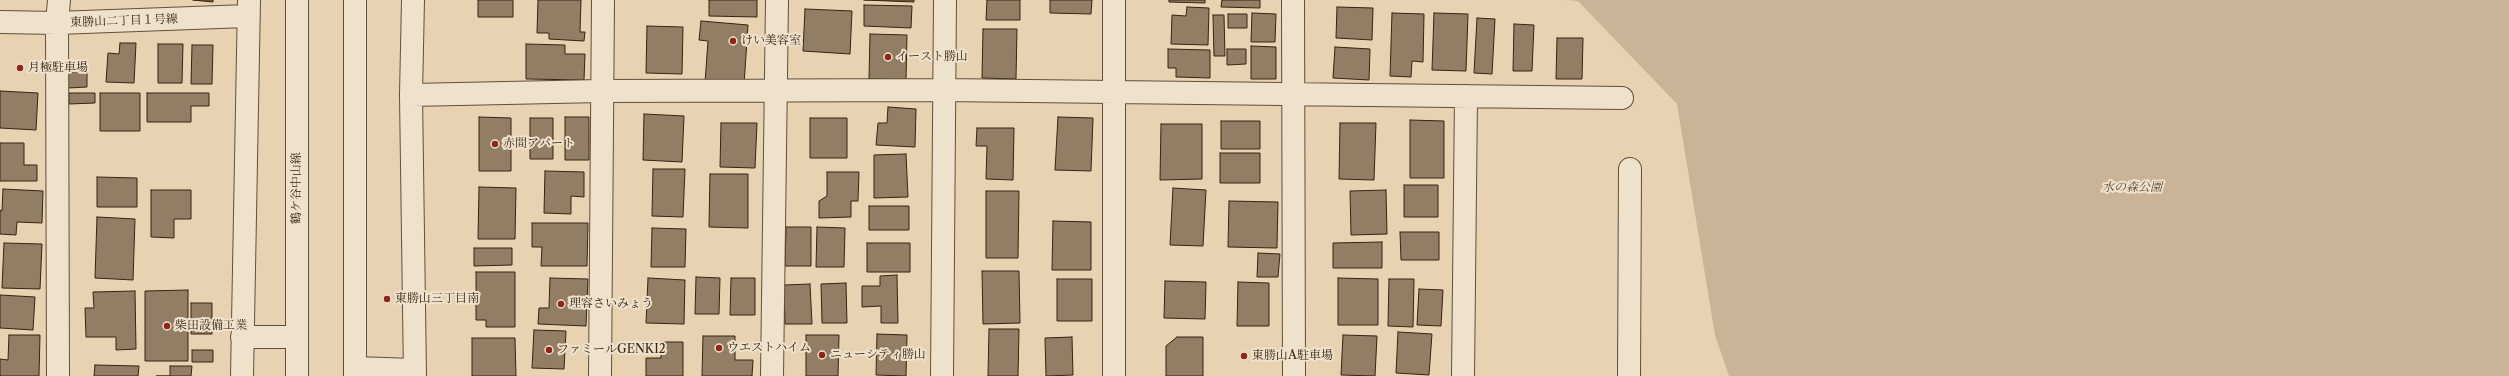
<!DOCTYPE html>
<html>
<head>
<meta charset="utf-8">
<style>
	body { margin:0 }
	canvas { display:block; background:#e7d2b2 }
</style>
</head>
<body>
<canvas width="2509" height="376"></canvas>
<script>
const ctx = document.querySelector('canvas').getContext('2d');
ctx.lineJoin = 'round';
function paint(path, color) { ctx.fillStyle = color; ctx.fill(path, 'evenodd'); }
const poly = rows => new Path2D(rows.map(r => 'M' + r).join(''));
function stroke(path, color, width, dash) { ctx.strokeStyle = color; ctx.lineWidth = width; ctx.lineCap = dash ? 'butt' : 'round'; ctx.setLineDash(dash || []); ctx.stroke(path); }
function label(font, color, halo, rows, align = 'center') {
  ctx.font = font + ' "Libre Caslon Text","Noto Serif JP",serif'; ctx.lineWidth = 4; ctx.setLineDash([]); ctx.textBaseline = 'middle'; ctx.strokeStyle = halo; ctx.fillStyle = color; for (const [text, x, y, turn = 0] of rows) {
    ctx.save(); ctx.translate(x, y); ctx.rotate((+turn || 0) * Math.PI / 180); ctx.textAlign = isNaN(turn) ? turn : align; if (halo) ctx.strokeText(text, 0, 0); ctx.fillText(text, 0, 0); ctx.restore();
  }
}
const green = poly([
	[1567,0,2509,0,2509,376,1729,376,1715,335,1677,104,1578,1]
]);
const building = poly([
	[193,0,213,0,213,2,193,0],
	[478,0,513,0,513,17,478,17,478,0],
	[538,0,581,0,580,32,585,32,584,41,549,39,549,33,537,33,538,0],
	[709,0,757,0,757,17,709,16,709,0],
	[864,0,914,0,914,2,864,0],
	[987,0,1020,0,1020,20,986,20,987,0],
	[1050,0,1092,0,1091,14,1050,13,1050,0],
	[1169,0,1205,0,1205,3,1169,2,1169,0],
	[1222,0,1260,0,1260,8,1221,7,1222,0],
	[864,5,912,6,911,28,864,26,864,5],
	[1187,7,1209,8,1208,45,1171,44,1172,15,1186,16,1187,7],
	[1337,7,1373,8,1372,40,1336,38,1337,7],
	[805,9,852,11,850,54,803,51,805,9],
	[1252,13,1276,14,1275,42,1251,42,1252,13],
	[1392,13,1424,14,1423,62,1412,61,1411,77,1390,76,1392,13],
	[1434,13,1468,14,1466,71,1432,70,1434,13],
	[1228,14,1247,14,1247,28,1228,28,1228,14],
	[1213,15,1224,15,1225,56,1214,56,1213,15],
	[1477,18,1495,19,1492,74,1474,73,1477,18],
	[701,21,748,25,744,85,705,83,708,41,699,40,701,21],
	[1514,24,1534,25,1532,71,1513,71,1514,24],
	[647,26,683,27,682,74,646,73,647,26],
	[983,29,1017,29,1016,79,982,78,983,29],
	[870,34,907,35,906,80,869,79,870,34],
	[1557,38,1583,38,1582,79,1556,79,1557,38],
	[120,43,136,43,134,83,106,82,108,53,119,54,120,43],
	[158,44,183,44,182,83,158,83,158,44],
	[526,44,565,45,565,54,585,54,584,80,526,79,526,44],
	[192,45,213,45,212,84,191,84,192,45],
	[1251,46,1276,47,1276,79,1251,79,1251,46],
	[1335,47,1370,49,1369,80,1333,78,1335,47],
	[1168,49,1210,50,1210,78,1176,77,1176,68,1168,68,1168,49],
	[1227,49,1246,49,1246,64,1227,65,1227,49],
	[87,71,87,87,68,88,68,72,87,71],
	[0,91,38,93,36,130,0,128,0,91],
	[69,93,95,93,95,103,69,104,69,93],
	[100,93,140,93,140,131,100,131,100,93],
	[147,93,209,93,209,106,191,106,191,122,147,122,147,93],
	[888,107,916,109,915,147,876,145,878,123,887,123,888,107],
	[644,114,684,116,682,162,643,160,644,114],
	[479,117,511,118,511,171,479,171,479,117],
	[565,117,589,117,589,160,565,160,565,117],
	[1058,117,1093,118,1091,171,1055,170,1058,117],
	[530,118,553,118,553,159,530,159,530,118],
	[810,118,847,118,847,158,810,158,810,118],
	[1410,120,1444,121,1444,178,1410,178,1410,120],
	[1221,121,1260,121,1260,149,1221,149,1221,121],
	[721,123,757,123,755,168,720,167,721,123],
	[1340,123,1376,123,1374,180,1339,179,1340,123],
	[1161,124,1202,124,1202,179,1160,180,1161,124],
	[977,128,1014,128,1013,180,986,179,987,146,976,146,977,128],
	[0,143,24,143,24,165,37,165,37,181,0,181,0,143],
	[1220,153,1260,153,1260,183,1220,183,1220,153],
	[906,154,908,197,874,198,874,155,906,154],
	[653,169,685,169,683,217,652,216,653,169],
	[545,171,584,172,584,197,571,196,571,214,544,213,545,171],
	[827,172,859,172,858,201,851,201,851,217,819,218,819,201,827,196,827,172],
	[710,174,748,174,748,228,709,227,710,174],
	[97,177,137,178,137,207,97,207,97,177],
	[1404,185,1438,185,1438,217,1404,217,1404,185],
	[479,187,516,188,515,239,478,239,479,187],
	[1173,188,1206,190,1203,246,1170,245,1173,188],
	[3,189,43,191,42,223,17,222,16,235,0,234,0,210,2,211,3,189],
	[151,190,191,190,191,219,174,219,174,238,151,237,151,190],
	[1386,190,1387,234,1351,235,1350,191,1386,190],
	[986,191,1019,191,1018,258,986,258,986,191],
	[1229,201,1278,202,1277,248,1228,247,1229,201],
	[869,206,909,206,909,230,869,230,869,206],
	[97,217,135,219,133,280,95,278,97,217],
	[1053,221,1091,222,1091,270,1052,270,1053,221],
	[532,223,588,223,587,266,541,266,542,247,532,247,532,223],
	[786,227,811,227,811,266,785,266,786,227],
	[817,227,845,228,844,267,816,267,817,227],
	[652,228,686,229,685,267,651,267,652,228],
	[1400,232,1439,232,1439,260,1401,260,1400,232],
	[1382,242,1382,268,1333,268,1333,243,1382,242],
	[4,243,42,244,40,289,2,288,4,243],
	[867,243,910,243,910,272,867,272,867,243],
	[474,248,512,248,512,265,474,266,474,248],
	[1258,253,1280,254,1278,277,1257,277,1258,253],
	[982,271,1019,271,1020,323,983,324,982,271],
	[476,272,515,272,515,327,486,327,486,320,476,320,476,272],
	[897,275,898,323,881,323,881,306,862,307,862,286,880,286,880,276,897,275],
	[696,277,720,278,719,314,695,314,696,277],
	[550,278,588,279,586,326,538,324,539,308,549,308,550,278],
	[648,278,685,280,684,324,646,323,648,278],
	[731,278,755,278,755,315,730,315,731,278],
	[1338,278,1378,279,1378,325,1338,325,1338,278],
	[1057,279,1092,279,1092,321,1057,321,1057,279],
	[1389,279,1414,279,1413,327,1388,326,1389,279],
	[1165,281,1206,282,1205,319,1164,318,1165,281],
	[1238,282,1269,283,1269,326,1237,326,1238,282],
	[846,283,847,323,822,323,821,284,846,283],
	[810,284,812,324,785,324,784,285,810,284],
	[1419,289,1443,290,1441,326,1417,325,1419,289],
	[188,290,188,361,145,361,145,291,188,290],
	[135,291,136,349,116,350,116,337,86,337,85,308,94,308,93,292,135,291],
	[0,295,35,297,33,330,0,328,0,295],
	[191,303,212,303,212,334,191,334,191,303],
	[989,329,1019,329,1018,376,988,376,989,329],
	[534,330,566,331,564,369,532,368,534,330],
	[1398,332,1432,334,1429,375,1396,373,1398,332],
	[877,334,907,335,906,376,876,375,877,334],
	[9,335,40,335,39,376,0,376,0,359,8,360,9,335],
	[806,335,839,335,838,376,806,376,806,335],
	[1343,335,1377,336,1375,376,1341,375,1343,335],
	[703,336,735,336,735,360,753,360,752,376,702,376,703,336],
	[1072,337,1073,375,1046,376,1045,338,1072,337],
	[1177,337,1203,337,1203,376,1166,376,1166,346,1177,337],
	[472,338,515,338,516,376,472,376,472,338],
	[661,342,683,342,683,376,646,376,646,358,661,358,661,342],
	[192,350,213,350,213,362,192,362,192,350],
	[95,365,139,366,138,376,94,376,95,365],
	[170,366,192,366,191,376,156,376,170,376,170,366]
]);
const minor = poly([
	[413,0,411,95,415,376],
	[1293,0,1294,376],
	[0,22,57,23,247,16],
	[411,95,601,91,944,90,1622,98],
	[242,337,297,337],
	[355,368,415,370],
	[58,376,57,23,59,0],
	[242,376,249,0],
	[297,376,297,0],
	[355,376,355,0],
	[600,376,603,0],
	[772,376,777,0],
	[942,376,945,0],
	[1114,376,1114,0],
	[1463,376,1466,96],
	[1629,376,1630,169]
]);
const markers = [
	[733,41,4,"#8f2418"],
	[888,57,4,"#8f2418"],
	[20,68,4,"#8f2418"],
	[495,144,4,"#8f2418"],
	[387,299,4,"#8f2418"],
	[561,304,4,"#8f2418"],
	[167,326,4,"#8f2418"],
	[719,348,4,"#8f2418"],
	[549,350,4,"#8f2418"],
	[822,355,4,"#8f2418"],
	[1244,356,4,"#8f2418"]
];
const streetNames = [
	["東勝山二丁目１号線",124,21,-2],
	["鶴ケ谷中山線",297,188,-90]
];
const poiNames = [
	["けい美容室",741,41],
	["イースト勝山",896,57],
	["月極駐車場",28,68],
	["赤間アパート",503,144],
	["東勝山三丁目南",395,299],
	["理容さいみょう",569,304],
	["柴田設備工業",175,326],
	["ウエストハイム",727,348],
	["ファミールGENKI2",557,350],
	["ニューシティ勝山",830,355],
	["東勝山A駐車場",1252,356]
];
const parkNames = [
	["水の森公園",2132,188]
];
paint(green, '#c9b497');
paint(building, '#927e65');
stroke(building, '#362312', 1);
stroke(minor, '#624f3a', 24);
stroke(minor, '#efe2cd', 22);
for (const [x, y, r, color] of markers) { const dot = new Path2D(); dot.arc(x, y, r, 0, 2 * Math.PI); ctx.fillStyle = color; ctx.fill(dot); stroke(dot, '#efe2cd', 1.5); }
label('12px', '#362312', '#efe2cd', streetNames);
label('12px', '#362312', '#efe2cd', poiNames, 'left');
label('italic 12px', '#5b4733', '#efe2cd', parkNames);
</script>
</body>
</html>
